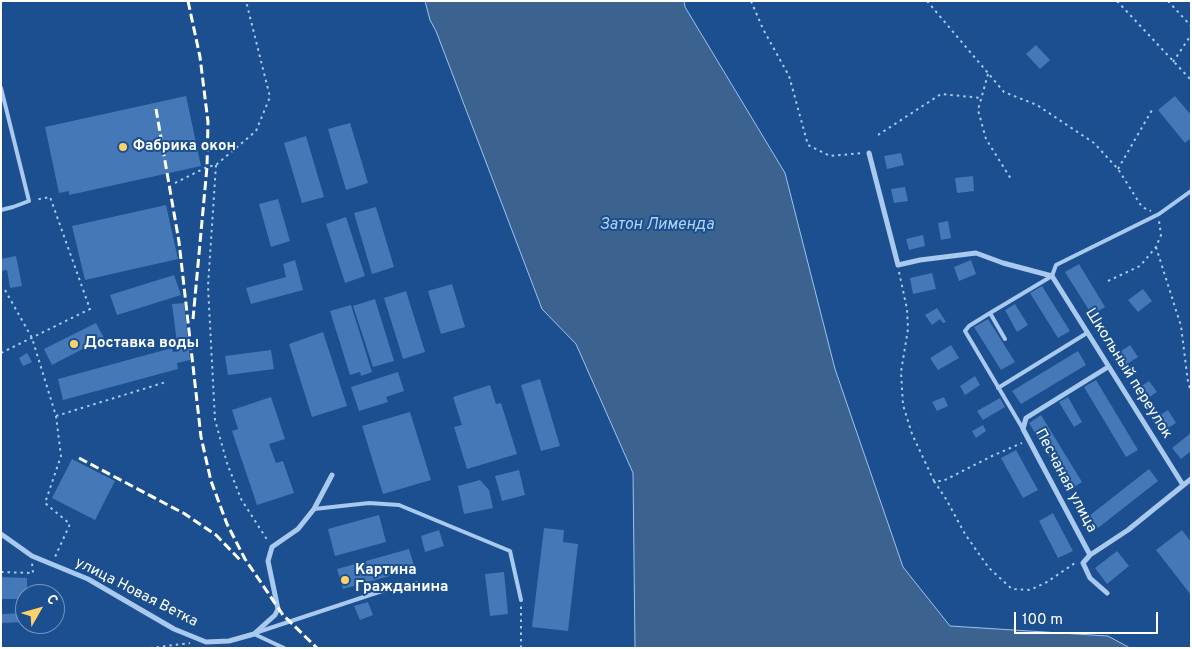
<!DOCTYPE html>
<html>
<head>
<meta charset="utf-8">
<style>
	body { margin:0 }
	#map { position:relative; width:1192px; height:649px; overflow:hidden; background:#1b4f8f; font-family:Overpass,sans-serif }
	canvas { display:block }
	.frame { position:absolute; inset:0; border:2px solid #fff; pointer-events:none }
	.north { position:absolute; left:15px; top:584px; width:50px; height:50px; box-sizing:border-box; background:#1b4f8f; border:1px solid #7695bc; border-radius:50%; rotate:52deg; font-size:14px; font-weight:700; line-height:20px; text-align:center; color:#fff }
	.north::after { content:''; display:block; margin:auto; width:18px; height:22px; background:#ffd166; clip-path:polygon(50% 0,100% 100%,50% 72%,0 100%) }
	.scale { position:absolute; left:1014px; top:612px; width:144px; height:22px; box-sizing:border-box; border:2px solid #fff; border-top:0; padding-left:6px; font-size:15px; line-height:18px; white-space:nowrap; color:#fff; -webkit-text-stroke:4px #1b4f8f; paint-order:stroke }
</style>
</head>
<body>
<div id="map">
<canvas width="1192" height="649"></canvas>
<div class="frame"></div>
<div class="north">С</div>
<div class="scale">100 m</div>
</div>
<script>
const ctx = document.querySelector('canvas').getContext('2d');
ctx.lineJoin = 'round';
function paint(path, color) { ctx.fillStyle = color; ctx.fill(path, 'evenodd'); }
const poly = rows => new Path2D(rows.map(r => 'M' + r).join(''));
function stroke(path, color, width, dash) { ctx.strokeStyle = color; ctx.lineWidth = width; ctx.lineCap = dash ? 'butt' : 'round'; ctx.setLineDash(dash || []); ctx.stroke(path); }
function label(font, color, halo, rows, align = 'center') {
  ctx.font = font + ' Overpass,sans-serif'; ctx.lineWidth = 4; ctx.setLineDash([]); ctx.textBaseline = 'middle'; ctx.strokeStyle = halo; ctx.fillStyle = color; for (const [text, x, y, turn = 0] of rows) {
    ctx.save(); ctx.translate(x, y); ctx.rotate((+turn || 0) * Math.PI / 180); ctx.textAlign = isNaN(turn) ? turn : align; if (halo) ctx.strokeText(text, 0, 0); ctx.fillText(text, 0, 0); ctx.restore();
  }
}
const water = poly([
	[425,1,684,1,685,7,785,173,835,369,903,567,950,626,1108,636,1130,648,635,648,633,473,576,344,542,309,436,31,430,20,425,1]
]);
const building = poly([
	[1036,45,1050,60,1040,69,1026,54],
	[186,96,201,166,69,195,69,191,59,193,45,127],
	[1175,96,1191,115,1191,138,1185,143,1158,110],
	[350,123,368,183,346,190,328,129],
	[306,136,324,197,302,203,284,143],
	[901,153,904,165,887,169,884,156],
	[973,176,974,191,957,193,955,178],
	[905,187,908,201,894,203,891,189],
	[278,199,290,241,271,247,259,204],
	[166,205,178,259,85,280,72,226],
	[376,207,394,267,372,274,354,213],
	[346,217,365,276,345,283,326,224],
	[948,221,951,238,941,240,938,223],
	[923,235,925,246,909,250,906,239],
	[16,256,22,286,10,288,7,270,1,271,1,259],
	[295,260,303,290,251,304,246,288,286,277,283,264],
	[971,260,976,274,959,281,954,267],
	[1079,264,1105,307,1092,315,1065,272],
	[932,273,936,289,913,294,910,278],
	[174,275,181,295,117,315,110,295],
	[452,284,465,327,441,334,428,291],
	[1042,286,1070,331,1058,338,1030,293],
	[1143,289,1152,301,1138,312,1128,300],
	[406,291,425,352,403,359,384,298],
	[375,299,394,361,373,367,353,306],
	[184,303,190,360,177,363,178,369,63,400,58,379,172,348,173,352,178,351,172,304],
	[1015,304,1028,325,1017,332,1005,310],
	[351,305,372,372,361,376,360,372,350,375,330,311],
	[937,308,946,322,943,323,940,319,932,325,925,315],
	[988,319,1015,362,1001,370,974,327],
	[96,323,104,338,52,365,44,349],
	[323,332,347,406,312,417,289,344],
	[951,345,959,358,938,370,930,358],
	[1130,345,1138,357,1121,368,1114,356],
	[271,350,274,369,228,375,225,356],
	[1078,351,1086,365,1021,404,1012,391],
	[27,353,32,362,23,366,19,358],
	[398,372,404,391,386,397,388,402,359,411,351,387],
	[975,376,980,385,965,395,960,386],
	[540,379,560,446,541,451,521,385],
	[1096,380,1138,450,1126,457,1084,387],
	[1149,381,1157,392,1142,402,1134,391],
	[490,385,496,404,501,403,517,454,467,469,454,427,462,425,453,397],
	[271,397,285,439,269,444,276,463,283,461,294,493,257,505,232,431,238,429,232,410],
	[944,397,948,406,937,411,932,402],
	[1068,397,1082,422,1074,427,1059,402],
	[1000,398,1005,407,983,420,977,411],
	[1168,410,1176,423,1160,433,1152,420],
	[410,412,431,480,383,494,362,426],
	[1041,415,1082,482,1069,490,1029,423],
	[983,425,986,431,976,438,972,431],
	[1191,433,1191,451,1181,459,1172,448],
	[1016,450,1038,490,1023,498,1001,458],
	[72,459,115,481,95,520,52,498],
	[1149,469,1158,481,1098,528,1089,516],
	[519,470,525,495,502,501,495,476],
	[480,480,489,490,493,508,464,514,458,486],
	[1053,513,1073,551,1058,558,1039,521],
	[379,515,386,542,335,556,328,529],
	[544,528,564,530,563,542,578,544,568,631,532,627],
	[439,530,444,546,425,552,421,536],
	[1182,530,1191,542,1191,595,1156,550],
	[409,549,415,569,343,589,337,569],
	[1117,551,1129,566,1107,584,1095,568],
	[504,572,508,614,490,616,485,574],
	[1,577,27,578,27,594,25,594,25,599,1,599],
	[368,602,373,615,360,620,354,606],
	[25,613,25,622,1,623,1,614]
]);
const path = poly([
	[751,1,763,29,789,76,808,145,830,156,862,153],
	[927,1,1004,92,1037,105,1094,143,1118,169,1142,207,1151,211],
	[1117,1,1191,80],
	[1168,1,1191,26],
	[1173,62,1191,35],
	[988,74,978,110,986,139,1011,179],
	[878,135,941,94,981,98],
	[216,165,208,286,215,420,227,463,241,499,268,541],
	[1118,169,1152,110],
	[175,183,207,167,216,165,256,131,270,97,246,1],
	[1156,247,1181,326,1188,382,1191,392],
	[899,272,907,309,908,329,901,372,903,405,912,434,934,481,943,481,992,456,1022,443],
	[1108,281,1140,266,1156,247,1161,235,1159,221],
	[5,290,32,338,56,416,61,456,45,503,70,524,55,557],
	[1,353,90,309,50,197,35,200],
	[56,416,166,382],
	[934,481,946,499,965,534,979,554,989,568,1012,589,1030,590,1047,582,1075,563],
	[1,572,33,573,32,563],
	[150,648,190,643],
	[521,648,521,605]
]);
const lane = poly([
	[1,88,29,201,13,207,1,210],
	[990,313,969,326,965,331,1023,429],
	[1005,339,990,313,1052,276,1056,265,1159,214,1191,191],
	[998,388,1087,333],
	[314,509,369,503,399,505,510,551,521,600],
	[258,632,385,590,418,583],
	[254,634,284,648]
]);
const street = poly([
	[869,153,898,265,920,260,976,253,1003,263,1052,276,1183,485],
	[1,534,32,556,88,579,174,629,206,642,229,641,254,634,275,615,278,609,268,561,272,547,298,529,314,509,332,475],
	[1090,555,1023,429,1026,418,1108,367],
	[1107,593,1090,578,1083,563,1090,555,1128,530,1191,479]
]);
const rail = poly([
	[188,1,200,57,208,122,207,167,193,319],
	[156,109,179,242,201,437,211,481,227,524,245,559,283,615,317,648],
	[79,458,185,514,216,535,242,562]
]);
const markers = [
	[123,147,5,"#ffd166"],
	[74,344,5,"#ffd166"],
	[345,580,5,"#ffd166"]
];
const poiNames = [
	["Фабрика окон",133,147],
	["Доставка воды",84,344],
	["Картина",355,571],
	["Гражданина",355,588]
];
const streetNames = [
	["Школьный переулок",1128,374,58],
	["Песчаная улица",1065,481,62],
	["улица Новая Ветка",136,593,27]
];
const waterNames = [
	["Затон Лименда",657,226]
];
paint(water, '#3c6290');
stroke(water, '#9cc4f0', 1);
paint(building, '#4478b7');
stroke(path, '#a9c9ee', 2, [2.5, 4]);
stroke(lane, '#a9c9ee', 4);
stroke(street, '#a9c9ee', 5);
stroke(rail, '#fff', 3, [9, 4]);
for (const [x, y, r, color] of markers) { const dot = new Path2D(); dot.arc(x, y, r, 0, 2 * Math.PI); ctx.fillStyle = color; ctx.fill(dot); stroke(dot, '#1b4f8f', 2); }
label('bold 15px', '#fff', '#1b4f8f', poiNames, 'left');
label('15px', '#fff', '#1b4f8f', streetNames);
label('italic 16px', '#b5d3f5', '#1b4f8f', waterNames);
</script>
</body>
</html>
